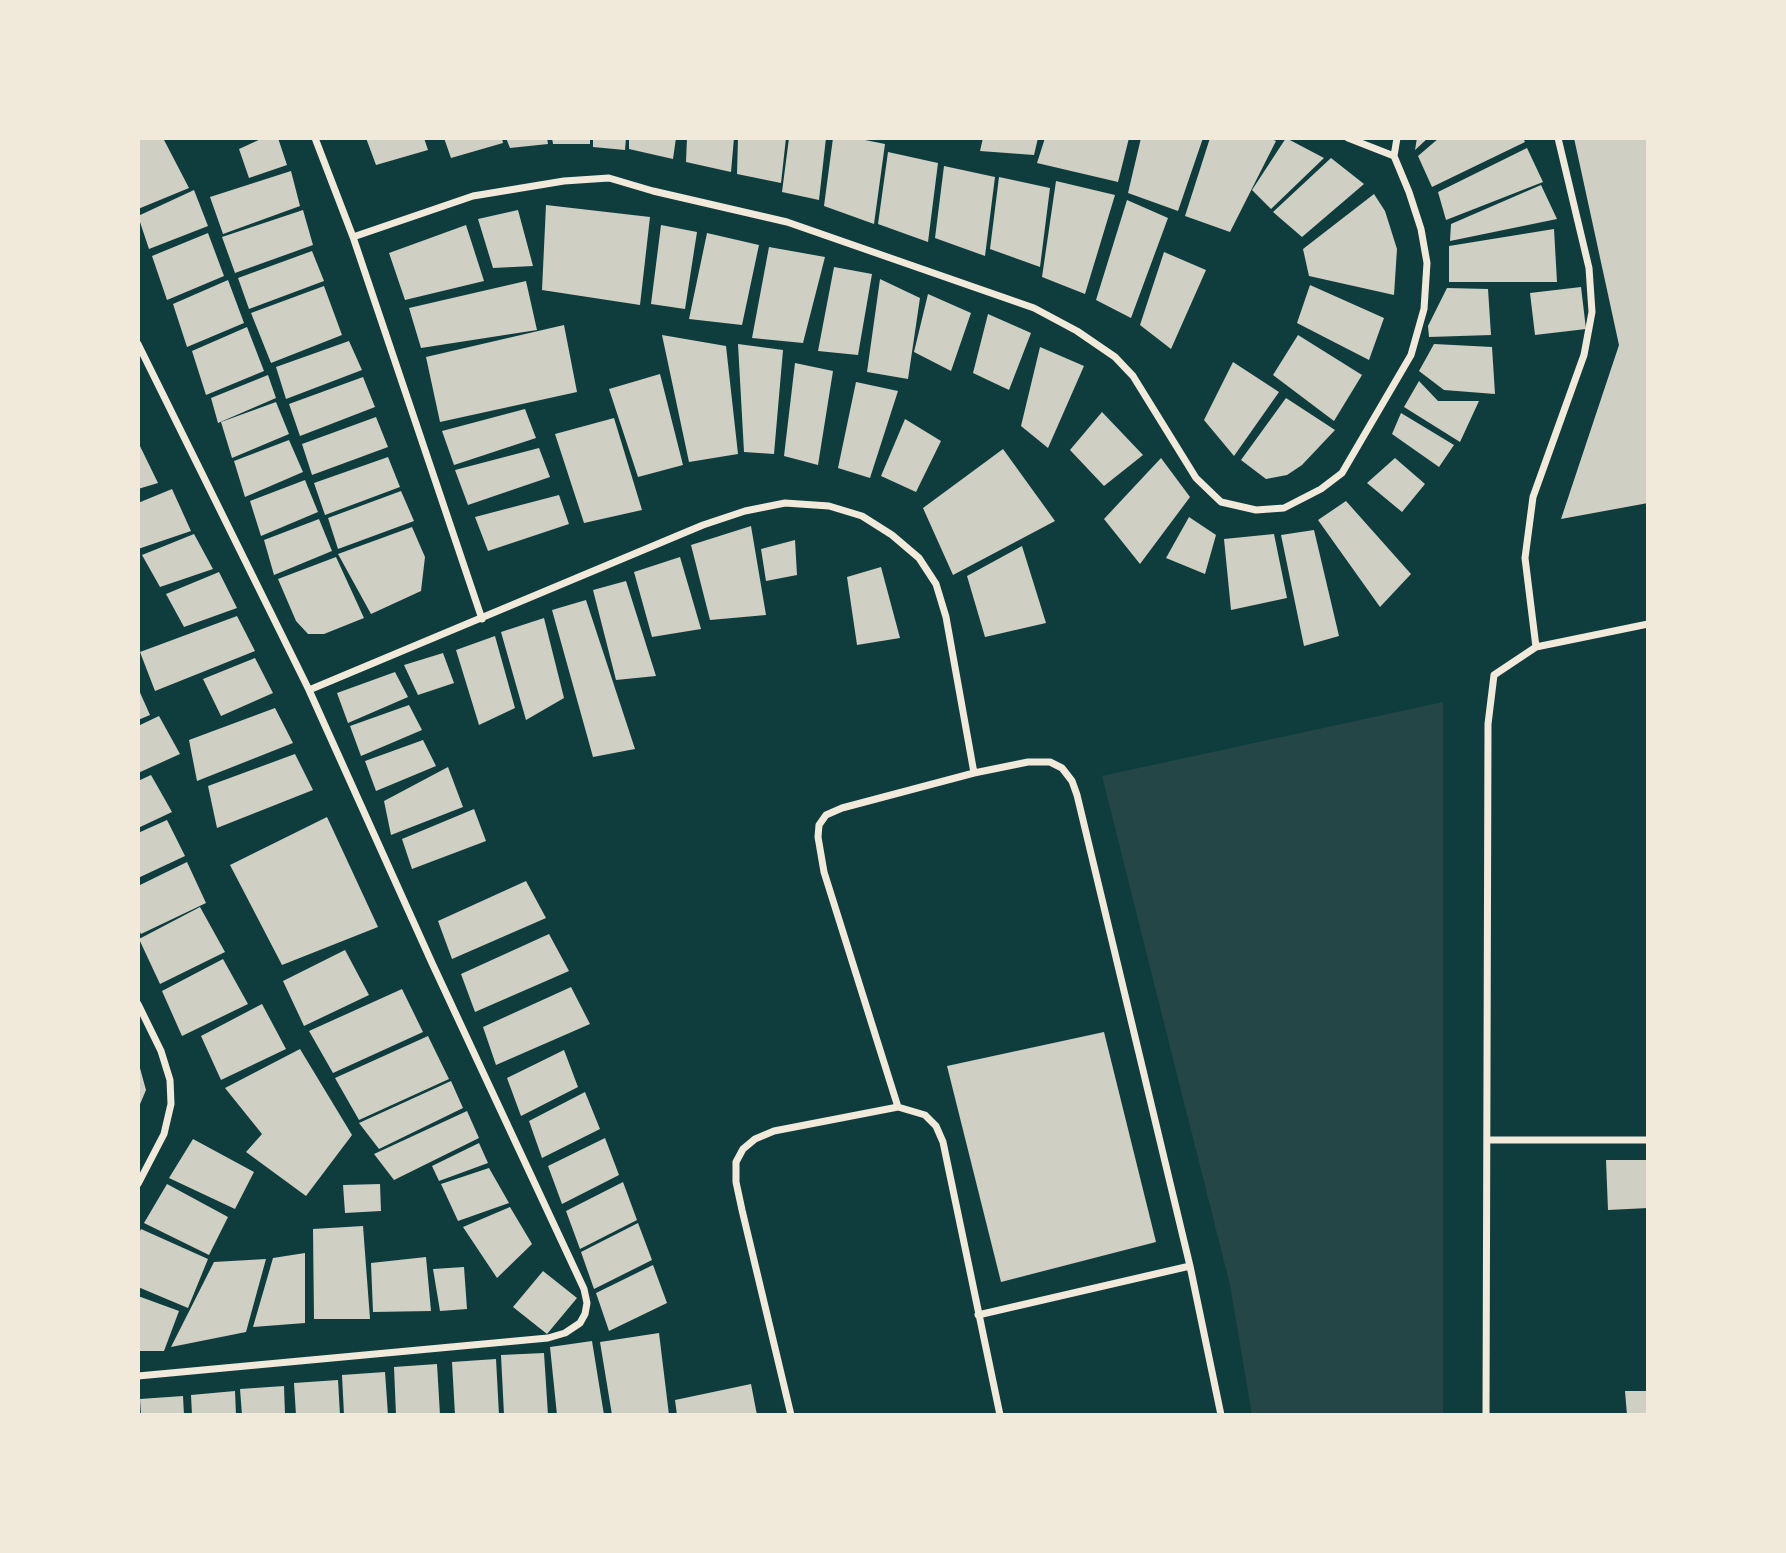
<!DOCTYPE html>
<html>
<head>
<meta charset="utf-8">
<style>
	body { margin:0 }
	#map { position:relative; width:1786px; height:1553px; overflow:hidden; background:#0f3d3e; font-family:"Space Grotesk",sans-serif }
	canvas { display:block }
	.frame { position:absolute; inset:0; border:140px solid #f1e9da; pointer-events:none }
</style>
</head>
<body>
<div id="map">
<canvas width="1786" height="1553"></canvas>
<div class="frame"></div>
</div>
<script>
const ctx = document.querySelector('canvas').getContext('2d');
ctx.lineJoin = 'round';
function paint(path, color) { ctx.fillStyle = color; ctx.fill(path, 'evenodd'); }
const poly = rows => new Path2D(rows.map(r => 'M' + r).join(''));
function stroke(path, color, width, dash) { ctx.strokeStyle = color; ctx.lineWidth = width; ctx.lineCap = dash ? 'butt' : 'round'; ctx.setLineDash(dash || []); ctx.stroke(path); }
const green = poly([
	[1443,702,1443,1415,1252,1415,1230,1285,1102,776]
]);
const building = poly([
	[138,138,163,138,189,188,138,209],
	[263,138,278,138,287,165,249,178,239,149],
	[366,138,424,138,428,150,376,165],
	[444,138,502,138,503,143,451,158],
	[506,138,547,138,548,144,510,148],
	[552,138,590,138,590,144,553,144],
	[593,138,626,138,625,150,593,147],
	[629,138,676,138,673,159,629,149],
	[687,138,734,138,731,172,686,162],
	[738,138,786,138,781,183,737,174],
	[789,138,826,138,819,200,782,192],
	[833,138,855,138,885,144,874,224,824,206],
	[983,138,1038,138,1034,155,980,151],
	[1045,138,1129,138,1118,182,1037,163],
	[1141,138,1203,138,1178,211,1128,193],
	[1210,138,1269,138,1276,141,1230,232,1185,216],
	[1286,138,1324,158,1271,209,1252,190],
	[1417,138,1428,138,1415,150],
	[1439,138,1523,138,1525,142,1432,187,1418,156],
	[1574,138,1648,138,1648,503,1561,519,1619,345],
	[1527,148,1543,182,1446,220,1438,192],
	[888,152,938,163,928,242,878,224],
	[1331,158,1364,184,1302,237,1273,212],
	[944,166,995,177,985,256,935,238],
	[291,171,300,206,223,234,210,197],
	[999,177,1050,188,1040,267,990,249],
	[1056,181,1115,195,1085,294,1042,277],
	[1541,185,1557,219,1450,241,1451,224],
	[194,190,208,226,149,249,138,216],
	[1374,194,1385,211,1397,249,1394,295,1309,276,1303,249],
	[1127,200,1168,218,1131,318,1096,300],
	[546,205,650,217,640,305,542,290],
	[303,210,313,245,235,273,222,237],
	[518,210,533,266,493,268,478,219],
	[466,225,484,281,405,300,389,253],
	[661,225,697,232,685,309,651,304],
	[1554,229,1557,282,1449,282,1449,246],
	[208,233,224,276,167,300,152,256],
	[707,233,759,245,742,325,689,319],
	[769,247,825,257,803,343,752,338],
	[312,251,324,281,249,309,238,278],
	[1164,252,1206,270,1171,349,1140,325],
	[834,267,872,274,858,355,818,351],
	[880,279,920,298,908,379,867,372],
	[228,280,244,323,187,347,173,304],
	[526,281,537,330,421,348,409,308],
	[1310,285,1384,318,1369,360,1297,323],
	[324,286,342,335,271,363,251,313],
	[1581,287,1586,329,1535,335,1530,293],
	[1447,288,1488,289,1491,335,1429,337,1428,326],
	[928,294,971,313,951,371,914,352],
	[988,314,1031,333,1009,390,973,373],
	[564,325,577,392,440,422,426,357],
	[247,327,264,371,206,395,192,351],
	[662,335,726,346,738,454,689,462],
	[1298,335,1362,375,1334,421,1273,375],
	[349,341,362,370,286,399,276,367],
	[738,344,783,350,774,454,744,452],
	[1434,344,1492,347,1495,394,1444,390,1419,371],
	[1040,347,1084,366,1048,448,1021,426],
	[1233,362,1279,392,1234,456,1204,420],
	[795,363,833,371,818,465,784,456],
	[660,374,683,465,638,477,609,389],
	[268,375,276,398,218,423,211,398],
	[363,377,375,407,300,436,289,404],
	[1419,381,1438,401,1479,401,1460,442,1404,407],
	[856,382,898,391,870,478,838,468],
	[1286,398,1335,430,1302,465,1287,475,1266,479,1241,460],
	[276,402,289,434,232,458,221,422],
	[525,409,536,438,454,465,442,431],
	[1102,412,1143,455,1104,486,1070,450],
	[1401,413,1454,445,1439,467,1392,434],
	[376,417,388,447,312,475,302,444],
	[614,418,642,510,584,523,555,434],
	[905,419,941,441,916,492,881,476],
	[289,440,303,472,245,497,234,461],
	[138,442,158,483,138,489],
	[539,448,550,477,468,505,455,470],
	[1003,449,1055,521,953,575,923,508],
	[388,457,400,487,325,515,314,483],
	[1161,458,1190,497,1140,564,1104,519],
	[1395,458,1425,484,1402,512,1367,483],
	[305,480,318,512,261,536,250,501],
	[172,489,191,531,138,549,138,503],
	[401,491,414,521,338,549,328,518],
	[559,495,569,524,488,551,475,517],
	[1346,501,1411,574,1380,607,1318,520],
	[1189,517,1216,535,1205,574,1166,558],
	[319,519,332,551,274,575,264,540],
	[751,526,766,615,710,620,691,545],
	[412,527,425,557,421,591,371,614,338,554],
	[1314,530,1339,636,1304,646,1281,535],
	[194,534,213,569,160,587,142,555],
	[1274,534,1287,598,1231,610,1224,539],
	[795,540,797,575,766,581,761,549],
	[1022,546,1046,623,985,637,967,576],
	[336,557,364,618,324,634,308,634,296,621,278,579],
	[680,557,701,629,652,637,634,572],
	[881,567,900,638,857,645,847,577],
	[219,572,237,608,184,627,166,594],
	[626,581,656,676,616,680,593,590],
	[586,600,635,749,593,757,552,610],
	[237,616,255,651,155,691,140,652],
	[544,618,564,698,526,720,501,632],
	[495,636,515,708,479,725,456,650],
	[443,653,454,683,418,695,404,665],
	[255,658,273,693,221,716,203,679],
	[395,672,408,697,348,723,337,693],
	[138,688,150,715,138,720],
	[409,705,422,730,361,756,350,726],
	[275,708,293,743,197,781,189,740],
	[159,716,180,754,138,773,138,726],
	[423,740,436,766,376,791,365,761],
	[295,754,313,790,217,828,208,786],
	[448,767,463,807,391,835,384,801],
	[151,775,172,812,138,828,138,781],
	[474,809,486,841,412,869,402,839],
	[327,817,378,927,282,965,230,865],
	[167,820,185,856,138,878,138,833],
	[187,862,206,903,141,934,138,928,138,886],
	[526,881,546,918,452,959,438,921],
	[200,907,225,952,160,984,139,939],
	[549,934,569,971,475,1012,461,974],
	[345,950,369,995,304,1026,283,981],
	[223,959,248,1004,182,1036,162,991],
	[571,987,590,1024,496,1065,483,1027],
	[402,989,423,1032,333,1073,309,1031],
	[262,1004,286,1049,221,1080,201,1036],
	[1104,1032,1156,1242,1001,1282,947,1066],
	[428,1036,449,1079,359,1120,335,1078],
	[300,1049,352,1135,306,1196,246,1152,262,1134,225,1088],
	[564,1050,578,1087,521,1116,507,1078],
	[138,1061,146,1090,138,1109],
	[451,1081,463,1108,379,1149,359,1123],
	[585,1092,600,1129,542,1158,529,1121],
	[467,1111,479,1138,394,1180,374,1154],
	[605,1138,619,1175,562,1204,548,1166],
	[193,1139,254,1172,235,1209,169,1178],
	[479,1143,488,1163,439,1181,432,1166],
	[1606,1160,1648,1160,1648,1208,1608,1210],
	[489,1168,509,1203,458,1221,441,1184],
	[623,1182,637,1220,580,1249,566,1211],
	[167,1184,228,1217,209,1255,144,1223],
	[380,1184,381,1211,345,1213,343,1185],
	[510,1207,532,1244,497,1278,463,1227],
	[638,1223,652,1260,594,1289,581,1252],
	[363,1226,370,1319,314,1319,313,1229],
	[141,1229,208,1259,188,1308,138,1287,138,1236],
	[305,1253,305,1323,253,1327,273,1258],
	[426,1257,431,1311,373,1312,371,1263],
	[266,1259,246,1332,171,1347,214,1262],
	[653,1265,667,1303,609,1331,596,1293],
	[464,1267,467,1309,440,1311,433,1269],
	[543,1271,577,1298,547,1334,513,1307],
	[138,1296,179,1311,164,1351,138,1351],
	[659,1333,669,1415,612,1415,600,1342],
	[592,1341,604,1415,557,1415,550,1347],
	[544,1353,548,1415,504,1415,501,1355],
	[496,1359,499,1415,455,1415,452,1362],
	[437,1364,440,1415,396,1415,394,1367],
	[385,1372,388,1415,344,1415,342,1375],
	[338,1380,340,1415,296,1415,294,1383],
	[751,1384,757,1415,677,1415,675,1400],
	[284,1386,285,1415,242,1415,240,1389],
	[235,1391,236,1415,192,1415,191,1395],
	[1625,1391,1648,1391,1648,1415,1627,1415],
	[183,1396,184,1415,141,1415,140,1399]
]);
const minor = poly([
	[315,138,353,237,482,619],
	[1348,138,1394,156],
	[1394,156,1397,138],
	[353,237,473,196,564,181,609,178,653,191,787,222,1034,308,1077,331,1115,357,1133,376,1196,478,1221,502,1256,510,1284,508,1321,489,1342,473,1411,355,1424,309,1427,263,1421,229,1409,192,1394,156],
	[138,344,309,690,432,963,584,1289,587,1303,585,1314,580,1323,565,1333,548,1338,138,1376],
	[1536,647,1525,558,1533,497,1584,355,1592,312,1589,268,1558,138],
	[309,690,703,525,745,511,785,503,829,506,862,516,892,535,919,558,936,584,946,617,974,773],
	[138,1004,161,1051,170,1080,171,1104,164,1134,138,1184],
	[898,1107,824,872,818,837,819,825,826,815,842,808,974,773,1028,762,1050,762,1062,768,1072,781,1077,795,1190,1266,1221,1415],
	[1488,1140,1648,1140],
	[978,1315,1190,1266],
	[791,1415,742,1210,736,1182,736,1162,743,1149,755,1139,774,1131,898,1107,925,1115,936,1126,943,1142,1000,1415],
	[1486,1415,1488,724,1494,675,1536,647,1648,624]
]);
paint(green, '#244646');
paint(building, '#cfcfc3');
stroke(minor, '#f1e9da', 7);
</script>
</body>
</html>
